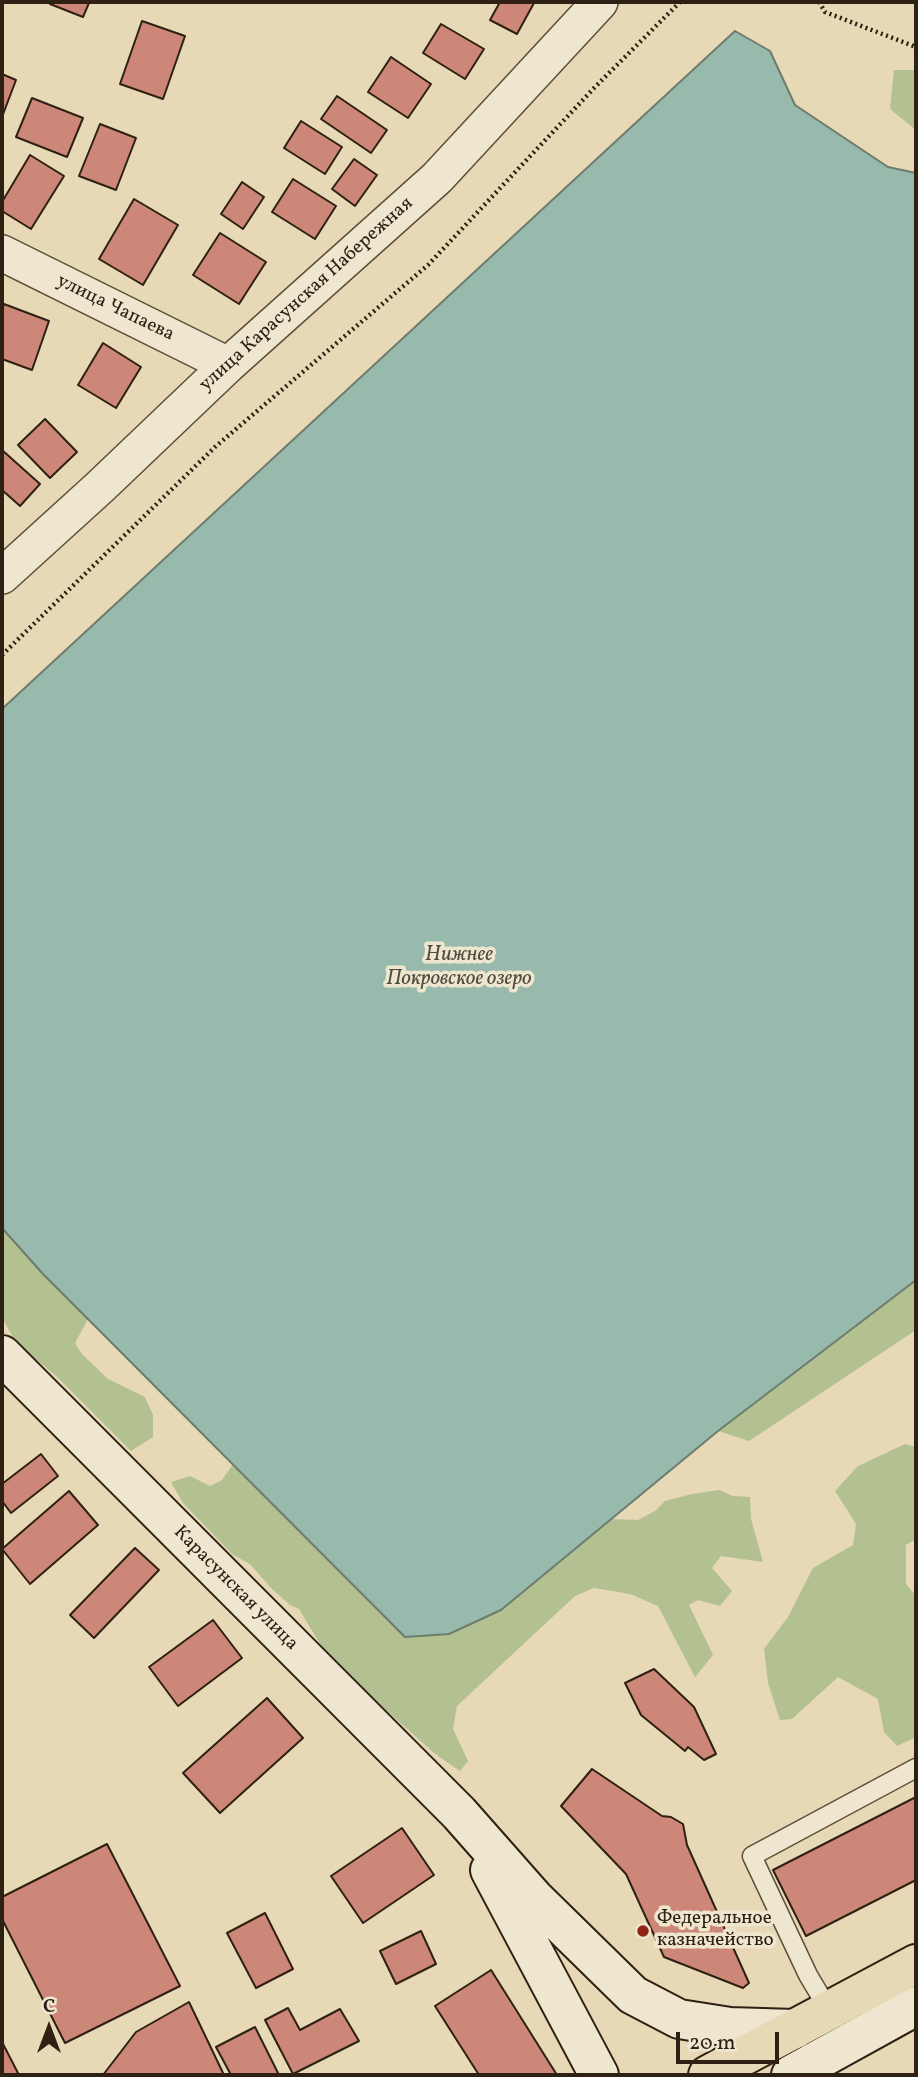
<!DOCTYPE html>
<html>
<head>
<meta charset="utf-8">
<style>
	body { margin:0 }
	#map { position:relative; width:918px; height:2077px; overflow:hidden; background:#e7d9b6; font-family:Vollkorn,serif }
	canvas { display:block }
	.frame { position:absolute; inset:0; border:4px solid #2e2012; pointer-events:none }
	.north { position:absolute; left:14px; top:1993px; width:70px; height:70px; -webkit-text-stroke:5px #efe6d0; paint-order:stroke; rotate:0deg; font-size:19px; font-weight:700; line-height:28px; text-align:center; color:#2e2012 }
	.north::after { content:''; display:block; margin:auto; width:24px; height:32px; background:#2e2012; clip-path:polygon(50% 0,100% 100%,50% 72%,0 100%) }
	.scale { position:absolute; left:676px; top:2032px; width:103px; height:32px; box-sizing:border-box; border:4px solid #2e2012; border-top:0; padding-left:9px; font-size:21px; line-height:24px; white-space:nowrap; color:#2e2012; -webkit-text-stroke:5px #efe6d0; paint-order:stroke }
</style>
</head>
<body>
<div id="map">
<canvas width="918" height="2077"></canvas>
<div class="frame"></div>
<div class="north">С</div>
<div class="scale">20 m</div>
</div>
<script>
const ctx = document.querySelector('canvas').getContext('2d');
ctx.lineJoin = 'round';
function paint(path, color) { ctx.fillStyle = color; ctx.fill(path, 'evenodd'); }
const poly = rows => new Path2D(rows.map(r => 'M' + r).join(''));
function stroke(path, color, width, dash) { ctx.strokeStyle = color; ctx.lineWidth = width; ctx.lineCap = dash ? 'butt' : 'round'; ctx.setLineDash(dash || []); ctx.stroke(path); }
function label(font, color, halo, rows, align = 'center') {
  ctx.font = font + ' Vollkorn,serif'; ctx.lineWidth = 7; ctx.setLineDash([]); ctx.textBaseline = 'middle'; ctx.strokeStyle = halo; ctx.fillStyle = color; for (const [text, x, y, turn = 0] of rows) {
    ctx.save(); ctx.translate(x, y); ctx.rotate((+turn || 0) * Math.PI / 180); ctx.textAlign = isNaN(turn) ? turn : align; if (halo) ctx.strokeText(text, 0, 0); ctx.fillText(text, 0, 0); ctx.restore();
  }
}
const green = poly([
	[894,70,916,70,916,130,890,109],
	[2,1228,43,1274,88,1319,75,1343,82,1354,108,1379,145,1397,153,1415,153,1437,131,1451,56,1376,16,1342,2,1318],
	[916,1280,916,1330,749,1441,718,1431],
	[905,1444,916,1447,916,1539,906,1545,906,1584,916,1596,916,1737,897,1746,884,1732,878,1699,838,1677,792,1719,780,1720,768,1683,764,1649,788,1617,813,1568,853,1545,856,1524,835,1491,858,1466],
	[233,1464,405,1637,501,1610,611,1519,638,1520,655,1511,665,1501,692,1494,719,1490,733,1496,750,1497,751,1519,763,1562,721,1556,712,1568,732,1591,720,1606,698,1600,689,1605,713,1655,695,1677,658,1606,630,1594,594,1588,575,1596,457,1706,453,1729,468,1761,460,1771,434,1753,385,1709,377,1706,334,1667,299,1609,290,1605,271,1588,250,1564,233,1555,183,1503,171,1482,190,1476,210,1486,222,1480]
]);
const water = poly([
	[735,31,770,51,795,105,888,167,916,173,916,1280,718,1431,501,1610,449,1634,405,1637,43,1274,2,1228,2,709,735,31]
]);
const building = poly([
	[51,2,87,2,89,3,83,17,50,4,51,2],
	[500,2,534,3,517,34,490,20,500,2],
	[142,21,185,36,163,99,120,84,142,21],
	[441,24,484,49,465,79,423,53,441,24],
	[391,57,431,84,408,118,368,92,391,57],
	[2,74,16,80,2,117,2,74],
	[337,96,387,130,371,153,321,119,337,96],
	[32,98,83,118,67,157,16,137,32,98],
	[301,121,342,147,325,174,284,148,301,121],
	[100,124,136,138,116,190,79,176,100,124],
	[30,155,64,176,31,229,2,211,2,202,30,155],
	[354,159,377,175,355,206,332,189,354,159],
	[293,179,336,206,315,239,272,212,293,179],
	[242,182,264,197,243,229,221,214,242,182],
	[134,199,178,225,143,285,99,259,134,199],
	[220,233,266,262,239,304,193,275,220,233],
	[4,304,49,321,32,370,2,359,2,311,4,304],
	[103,343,141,367,116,408,78,385,103,343],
	[45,419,77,452,50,478,18,445,45,419],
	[2,450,40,484,20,506,2,490,2,450],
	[41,1454,58,1476,11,1513,2,1501,2,1484,41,1454],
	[69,1491,98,1525,30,1584,2,1549,69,1491],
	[135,1548,159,1570,94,1638,70,1615,135,1548],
	[213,1620,242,1658,178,1706,149,1667,213,1620],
	[654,1669,694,1707,716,1754,704,1760,688,1747,685,1751,641,1715,625,1683,654,1669],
	[267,1698,303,1738,220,1813,183,1773,267,1698],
	[592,1769,662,1816,671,1817,683,1824,687,1845,749,1983,743,1988,664,1957,626,1874,561,1806,592,1769],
	[916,1797,916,1880,806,1936,773,1870,916,1797],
	[402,1828,434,1875,363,1923,331,1876,402,1828],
	[107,1844,180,1986,65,2043,2,1919,2,1897,107,1844],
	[265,1913,293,1969,256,1988,227,1933,265,1913],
	[421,1931,436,1964,396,1984,380,1951,421,1931],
	[491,1970,557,2075,479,2075,435,2006,491,1970],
	[189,2002,224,2075,103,2075,136,2032,189,2002],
	[288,2008,300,2030,340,2009,359,2041,293,2074,265,2020,288,2008],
	[255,2027,279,2075,231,2075,216,2047,255,2027],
	[2,2042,19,2075,2,2075,2,2042]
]);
const path = poly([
	[819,2,825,12,916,47],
	[2,655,215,447,428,265,596,86,680,2]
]);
const lane = poly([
	[830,2012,808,1975,752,1856,916,1768]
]);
const street = poly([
	[2,253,228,365],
	[2,576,100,487,228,365,437,178,600,2]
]);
const secondary = poly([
	[2,1355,459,1813,534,1898,633,1995,679,2019,730,2027,795,2029],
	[490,1870,599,2075],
	[791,2075,916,2006]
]);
const primary = poly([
	[708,2075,916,1964]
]);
const markers = [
	[643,1931,7,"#8f2418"]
];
const streetNames = [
	["улица Карасунская Набережная",307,295,-42],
	["улица Чапаева",115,309,26],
	["Карасунская улица",235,1589,45]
];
const poiNames = [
	["Федеральное",657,1920],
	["казначейство",657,1942]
];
const waterNames = [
	["Нижнее",459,956],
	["Покровское озеро",459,980]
];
paint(green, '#b3c090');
paint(water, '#97baac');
stroke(water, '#6d7c6e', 2);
paint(building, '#cd8778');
stroke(building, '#2e2012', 2);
stroke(lane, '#5c4e3b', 21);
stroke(street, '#5c4e3b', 38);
stroke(secondary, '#2e2012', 42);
stroke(primary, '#2e2012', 42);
stroke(path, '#2e2012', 4.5, [2, 3.5]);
stroke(lane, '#efe6d0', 18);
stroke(street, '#efe6d0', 35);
stroke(secondary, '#efe6d0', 38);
stroke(primary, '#e7d9b6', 38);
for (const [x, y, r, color] of markers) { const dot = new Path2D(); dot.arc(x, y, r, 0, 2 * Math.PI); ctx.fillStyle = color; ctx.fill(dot); stroke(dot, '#efe6d0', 2.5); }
label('19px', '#2e2012', '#efe6d0', streetNames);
label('19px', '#2e2012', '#efe6d0', poiNames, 'left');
label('italic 21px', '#4e4e40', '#efe6d0', waterNames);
</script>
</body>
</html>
